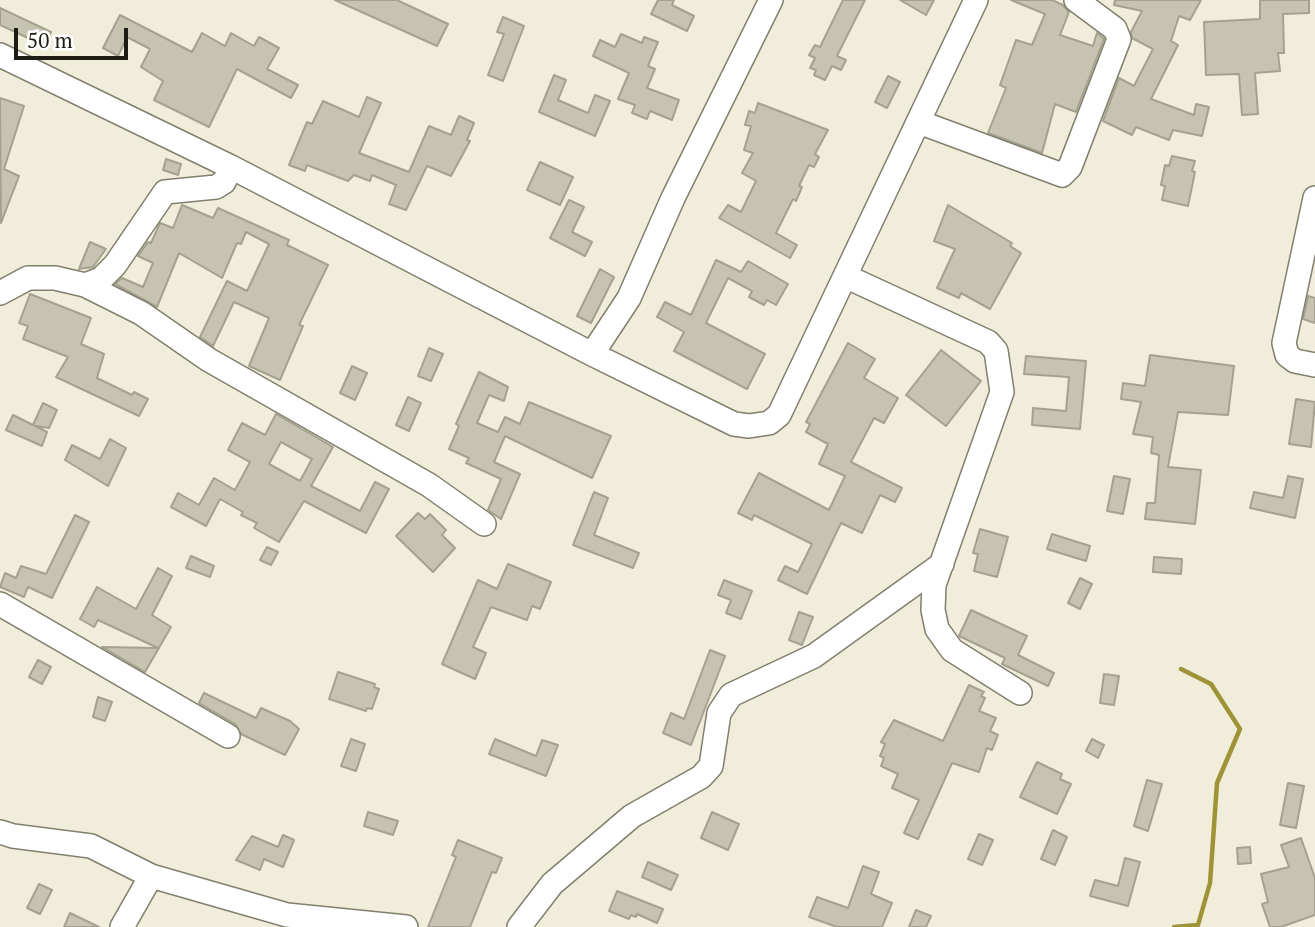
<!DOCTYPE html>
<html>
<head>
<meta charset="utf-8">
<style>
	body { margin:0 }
	#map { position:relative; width:1315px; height:927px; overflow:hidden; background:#f0eeda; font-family:"PT Serif",serif }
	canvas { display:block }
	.scale { position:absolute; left:14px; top:28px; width:114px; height:32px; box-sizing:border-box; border:4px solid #1d1c15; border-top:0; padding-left:9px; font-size:21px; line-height:24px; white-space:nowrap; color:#1d1c15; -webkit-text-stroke:5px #fff; paint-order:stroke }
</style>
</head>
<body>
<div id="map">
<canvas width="1315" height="927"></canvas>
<div class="scale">50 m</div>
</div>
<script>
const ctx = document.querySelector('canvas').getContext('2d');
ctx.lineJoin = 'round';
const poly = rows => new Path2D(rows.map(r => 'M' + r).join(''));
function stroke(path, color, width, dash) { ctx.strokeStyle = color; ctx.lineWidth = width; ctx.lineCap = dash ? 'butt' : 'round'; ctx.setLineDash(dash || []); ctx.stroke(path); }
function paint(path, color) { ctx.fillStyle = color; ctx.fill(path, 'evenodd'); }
const stream = poly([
	[1174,927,1198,925,1210,883,1217,783,1240,729,1211,684,1181,669]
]);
const building = poly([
	[335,0,397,0,448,24,437,46,335,0],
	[658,0,674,0,672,5,694,16,687,31,651,14,658,0],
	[843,0,865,0,837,56,846,60,841,70,832,66,825,80,814,75,816,70,810,68,815,58,809,55,815,45,820,47,843,0],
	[900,0,934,0,926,15,900,0],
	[1011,0,1052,0,1063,5,1069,12,1060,35,1093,46,1097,33,1104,39,1076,112,1055,104,1042,153,988,133,1006,88,1000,85,1016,40,1032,45,1045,14,1011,0],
	[1115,0,1201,0,1190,20,1179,16,1171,41,1178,45,1151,99,1194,115,1196,104,1209,107,1202,136,1173,130,1169,140,1136,127,1132,135,1103,121,1119,78,1134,86,1153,49,1132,38,1131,32,1142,11,1114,5,1115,0],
	[1260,0,1309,0,1309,13,1283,14,1284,53,1278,53,1280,71,1255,73,1258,114,1242,115,1239,74,1206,75,1204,22,1260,19,1260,0],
	[0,8,51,32,45,46,0,25,0,8],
	[120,15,192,52,202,33,225,46,231,33,254,46,259,37,279,48,267,69,298,85,291,98,237,69,209,127,154,100,163,81,141,67,150,49,127,37,118,56,103,48,120,15],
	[503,17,524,26,503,81,488,75,504,34,497,32,503,17],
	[621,34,642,43,644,37,658,42,648,66,655,69,647,88,679,100,672,120,650,111,647,119,632,113,635,105,618,99,629,73,593,56,600,40,615,47,621,34],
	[554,75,566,80,558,100,588,113,595,95,610,101,595,136,539,112,554,75],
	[888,76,900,82,887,108,875,102,888,76],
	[367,97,381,103,359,153,409,172,429,126,451,135,459,116,474,123,467,140,470,141,451,176,427,166,406,210,389,204,396,185,372,175,370,181,354,175,348,181,307,165,305,171,289,165,307,122,312,124,323,101,359,117,367,97],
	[0,98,24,106,4,169,19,176,1,223,0,98],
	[758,103,828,130,815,154,819,157,814,167,809,165,799,186,802,187,796,201,793,199,776,233,797,245,790,258,719,218,728,205,741,212,756,181,742,173,753,153,744,150,751,126,745,125,749,111,755,113,758,103],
	[1172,156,1195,161,1192,171,1195,172,1188,206,1162,200,1165,186,1161,185,1165,165,1169,166,1172,156],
	[166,159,181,164,178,175,163,170,166,159],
	[540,162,573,177,560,205,527,190,540,162],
	[569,200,584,207,572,232,592,242,585,256,550,238,569,200],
	[182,205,213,218,218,208,289,240,287,245,328,265,299,325,303,326,280,380,249,366,269,318,234,302,213,346,200,337,227,281,247,291,269,244,246,232,241,244,237,243,222,278,179,253,157,307,115,284,122,278,143,287,153,263,138,256,148,242,151,243,160,223,173,228,182,205],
	[948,205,1012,243,1010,246,1021,253,990,309,961,293,959,298,937,288,955,249,934,241,948,205],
	[90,242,106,249,93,267,79,269,90,242],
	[716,260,741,272,748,261,788,284,776,305,767,300,764,305,749,297,752,291,728,278,706,323,765,354,747,389,674,351,684,332,657,317,665,302,691,315,716,260],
	[600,269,614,277,591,323,577,316,600,269],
	[30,294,91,318,81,344,104,354,97,378,132,395,134,392,148,399,139,416,56,377,68,357,23,339,28,326,19,323,30,294],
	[1308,296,1315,298,1315,323,1303,319,1308,296],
	[848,343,875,359,864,378,898,398,884,423,874,418,851,462,902,488,895,502,880,495,862,533,841,523,807,594,778,580,785,566,798,572,812,544,754,515,752,520,738,513,759,473,829,510,845,476,819,464,828,444,806,432,810,424,806,422,848,343],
	[429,348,443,354,431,381,418,376,429,348],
	[941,350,981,381,946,426,906,395,941,350],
	[1150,355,1234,366,1228,415,1178,412,1168,467,1201,470,1195,524,1145,519,1147,503,1155,503,1159,455,1151,453,1153,437,1133,434,1141,402,1121,399,1123,383,1145,386,1150,355],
	[1026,356,1086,361,1080,429,1032,425,1033,408,1066,411,1069,377,1024,374,1026,356],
	[352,366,367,373,355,400,340,393,352,366],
	[479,372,508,387,504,401,489,395,477,423,498,432,505,417,520,424,529,402,611,436,592,478,505,436,494,462,520,474,501,519,488,510,501,479,466,463,469,458,449,449,459,426,456,424,479,372],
	[408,397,421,403,409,431,396,425,408,397],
	[1296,399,1315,402,1311,447,1289,444,1296,399],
	[43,403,57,410,49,428,35,426,47,432,42,446,6,430,13,415,33,425,43,403],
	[276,414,333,447,311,486,360,511,375,482,389,489,366,533,304,501,279,542,254,528,257,523,241,515,243,512,220,499,206,526,171,507,178,493,199,505,214,478,235,490,250,462,228,450,242,423,265,435,276,414],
	[281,442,312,459,300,481,269,464,281,442],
	[110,439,126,448,108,486,65,460,72,445,100,459,110,439],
	[1114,476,1130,479,1123,514,1107,511,1114,476],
	[1288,476,1303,479,1295,518,1250,508,1254,492,1283,498,1288,476],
	[594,492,608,498,594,535,639,553,633,568,573,545,594,492],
	[418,513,425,519,430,514,446,530,442,535,455,548,433,572,396,536,418,513],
	[75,515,89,522,52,598,28,587,24,597,0,587,5,573,16,578,21,566,46,574,75,515],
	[980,529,1008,537,997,577,974,571,978,554,973,553,980,529],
	[1052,534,1090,546,1086,561,1047,549,1052,534],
	[267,547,278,552,271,565,260,560,267,547],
	[191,556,214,566,210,577,186,568,191,556],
	[1154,557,1182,559,1181,574,1153,572,1154,557],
	[508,564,551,582,540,609,532,606,527,620,491,607,473,647,486,653,475,679,442,664,478,580,497,589,508,564],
	[158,568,172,576,152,615,171,627,145,672,102,647,158,648,98,620,94,627,80,619,97,587,136,609,158,568],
	[1080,578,1092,584,1080,609,1068,603,1080,578],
	[724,580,752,591,741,619,726,613,731,600,718,595,724,580],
	[971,610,1027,636,1018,655,1054,673,1048,686,1002,664,1005,658,959,636,971,610],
	[799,612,813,617,802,645,789,640,799,612],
	[710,650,725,656,691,745,663,733,671,713,684,719,710,650],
	[38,660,51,667,42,684,29,677,38,660],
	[338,672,375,684,374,687,379,689,372,709,367,708,366,711,329,699,338,672],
	[1104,674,1119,676,1114,705,1100,703,1104,674],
	[969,685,984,692,981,696,985,698,979,711,996,718,990,731,998,735,992,750,987,748,979,772,952,763,918,839,904,833,919,800,892,788,898,774,881,766,884,758,880,756,885,744,881,742,894,720,943,741,969,685],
	[204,693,256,718,261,708,290,721,299,729,285,755,241,734,235,724,199,703,204,693],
	[98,697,112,702,105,721,93,717,98,697],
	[351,739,365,744,356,771,341,766,351,739],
	[495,739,536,756,542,740,558,745,546,776,489,754,495,739],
	[1092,739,1104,745,1098,758,1086,751,1092,739],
	[1037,762,1062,774,1060,779,1071,784,1057,814,1020,797,1037,762],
	[1147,780,1162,784,1148,831,1134,826,1147,780],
	[1288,783,1304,786,1296,828,1280,825,1288,783],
	[368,812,398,821,393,835,364,826,368,812],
	[712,812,739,824,728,850,701,838,712,812],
	[1053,830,1067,837,1055,865,1041,859,1053,830],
	[979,834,993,840,982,865,968,859,979,834],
	[283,835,294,840,283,867,264,859,260,870,236,860,252,836,278,847,283,835],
	[1301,838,1315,878,1315,915,1281,927,1270,927,1262,904,1268,902,1261,874,1289,867,1281,845,1301,838],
	[458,840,502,858,496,873,492,872,470,927,428,927,456,857,452,855,458,840],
	[1250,847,1251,863,1238,864,1237,848,1250,847],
	[1125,858,1140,862,1128,906,1090,896,1095,880,1118,886,1125,858],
	[648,862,678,875,671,890,642,877,648,862],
	[863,866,879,872,871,894,892,903,882,927,837,927,809,917,817,897,848,908,863,866],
	[39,884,52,890,40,914,27,908,39,884],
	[617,891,663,909,657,923,637,914,636,917,631,915,629,919,609,911,617,891],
	[916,910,931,916,926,927,909,927,916,910],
	[70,913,99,927,64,927,70,913]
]);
const minor = poly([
	[0,55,231,167,592,354,734,424,749,426,769,423,779,415,976,0],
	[919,122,1062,175,1070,167,1119,39,1115,29,1076,0],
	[1315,198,1284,343,1287,355,1295,361,1315,365],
	[845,276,988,342,996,351,1002,392,934,585,933,610,937,629,952,650,1020,693],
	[85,285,101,279,115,265,165,192,216,187,224,182,231,167],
	[0,293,28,278,55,278,85,285,141,313,209,360,429,485,484,524],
	[592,354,629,298,673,198,771,0],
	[0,604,228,736],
	[0,832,13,836,91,846,151,876,287,915,406,927],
	[122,927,151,876],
	[519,927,552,884,632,816,701,777,711,766,719,713,731,695,814,656,942,564]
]);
stroke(stream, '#9e9336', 4.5);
paint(building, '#c6c4b1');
stroke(building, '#a4a28f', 2);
stroke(minor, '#817f6d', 26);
stroke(minor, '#fff', 23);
</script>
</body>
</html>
